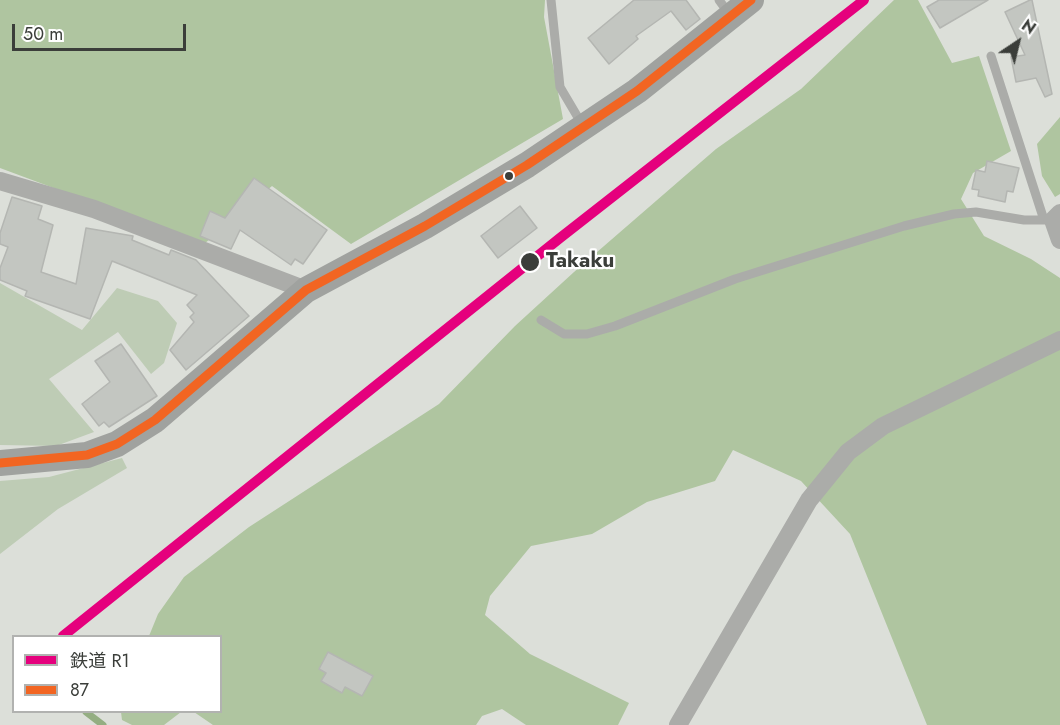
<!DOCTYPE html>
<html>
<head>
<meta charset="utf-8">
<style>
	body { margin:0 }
	#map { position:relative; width:1060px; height:725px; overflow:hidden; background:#dcdfd9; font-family:Jost,"Noto Sans JP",sans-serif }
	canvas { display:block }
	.legend { position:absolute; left:12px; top:635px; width:210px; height:78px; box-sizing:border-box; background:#fff; border:2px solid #b1b2b0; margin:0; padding:8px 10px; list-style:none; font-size:18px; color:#3b3e3a }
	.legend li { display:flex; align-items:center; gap:12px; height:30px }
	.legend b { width:30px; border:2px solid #b1b2b0 }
	.north { position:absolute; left:988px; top:12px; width:60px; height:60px; -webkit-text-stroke:4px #fff; paint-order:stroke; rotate:35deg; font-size:16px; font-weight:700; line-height:24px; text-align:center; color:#3b3e3a }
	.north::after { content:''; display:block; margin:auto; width:21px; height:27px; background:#3b3e3a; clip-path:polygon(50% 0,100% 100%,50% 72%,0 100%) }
	.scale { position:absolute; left:12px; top:24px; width:174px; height:27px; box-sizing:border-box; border:3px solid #3b3e3a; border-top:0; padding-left:8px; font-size:18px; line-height:21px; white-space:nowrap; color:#3b3e3a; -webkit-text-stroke:4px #fff; paint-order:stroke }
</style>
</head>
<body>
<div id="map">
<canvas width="1060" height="725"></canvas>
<ul class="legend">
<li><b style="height:8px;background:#e5007d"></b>鉄道 R1</li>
<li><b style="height:8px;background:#f26522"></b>87</li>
</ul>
<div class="north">N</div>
<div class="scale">50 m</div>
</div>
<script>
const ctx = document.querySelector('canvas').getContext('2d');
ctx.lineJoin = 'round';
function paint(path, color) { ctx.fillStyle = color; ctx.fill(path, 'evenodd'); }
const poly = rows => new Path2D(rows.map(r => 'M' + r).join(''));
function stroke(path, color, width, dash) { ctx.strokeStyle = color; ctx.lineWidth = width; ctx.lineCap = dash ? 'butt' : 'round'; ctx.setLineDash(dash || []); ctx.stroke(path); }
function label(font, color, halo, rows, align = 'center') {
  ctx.font = font + ' Jost,sans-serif'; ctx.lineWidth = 4.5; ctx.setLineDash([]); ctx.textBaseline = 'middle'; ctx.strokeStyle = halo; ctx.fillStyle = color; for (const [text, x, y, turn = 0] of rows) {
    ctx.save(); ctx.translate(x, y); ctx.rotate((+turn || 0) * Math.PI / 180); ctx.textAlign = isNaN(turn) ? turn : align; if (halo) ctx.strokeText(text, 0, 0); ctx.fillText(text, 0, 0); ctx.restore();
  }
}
const green = poly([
	[0,283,82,330,117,288,158,301,177,323,164,363,151,374,118,332,49,379,94,432,56,446,0,445],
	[122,458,127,468,58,509,0,554,0,481,49,477]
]);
const forest = poly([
	[0,0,545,0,544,17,563,119,351,244,272,186,204,244,0,168],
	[894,0,918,0,952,63,979,56,1011,151,973,173,961,199,984,236,1031,259,1060,278,1060,725,927,725,850,534,801,481,733,450,715,481,647,502,592,534,531,546,490,596,485,615,530,654,629,703,618,725,526,725,502,709,482,716,476,725,213,725,194,712,220,712,220,636,149,636,158,614,184,577,249,527,439,404,515,326,574,272,716,149,801,89],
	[1060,117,1060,194,1055,197,1042,176,1037,144],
	[121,712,181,712,164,725,132,725,122,720]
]);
const stream = poly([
	[86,712,103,725]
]);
const building = poly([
	[634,0,686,0,700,19,686,30,671,11,636,36,638,39,609,64,588,38,634,0],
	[939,0,988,0,940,28,927,7,939,0],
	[1030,0,1032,0,1052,94,1045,97,1036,78,1016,82,1011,57,1025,55,1005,12,1030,0],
	[987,161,1019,168,1013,192,1007,191,1005,202,978,196,979,190,972,189,976,170,985,172,987,161],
	[254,178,327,230,303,264,295,259,291,265,240,230,231,249,200,236,210,211,225,218,254,178],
	[12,197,42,206,38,219,53,225,41,272,76,284,86,228,133,236,132,240,169,255,171,250,196,260,249,316,186,370,170,350,194,322,190,317,194,313,187,305,197,295,112,261,90,319,25,296,27,291,0,280,0,268,8,247,0,244,0,233,12,197],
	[520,206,537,228,498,258,481,236,520,206],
	[121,344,157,396,109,427,104,422,99,426,82,404,110,382,95,361,121,344],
	[328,652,373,676,362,696,345,687,342,693,321,681,326,673,319,669,328,652]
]);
const lane = poly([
	[551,0,560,87,583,126],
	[719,0,730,15],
	[991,56,1044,220],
	[541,320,564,334,587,334,615,326,735,279,904,226,954,214,976,212,1024,220,1053,220]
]);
const street = poly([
	[0,181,94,209,306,290],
	[1060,213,1053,220,1060,240],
	[678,725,809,500,848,452,883,426,1060,340]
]);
const secondary = poly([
	[0,463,87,455,117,444,155,420,306,290,425,226,527,165,637,91,751,0]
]);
const bus1 = poly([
	[0,463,87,455,117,444,155,420,306,290,425,226,527,165,637,91,751,0]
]);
const rail1 = poly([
	[63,636,560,238,864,0]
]);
const markers = [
	[509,176,5,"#3b3e3a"],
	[530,262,10,"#3b3e3a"]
];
const stopNames = [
	["Takaku",546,262]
];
paint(green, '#beccb5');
paint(forest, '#afc5a0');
stroke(stream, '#94ae82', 7);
paint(building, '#c3c6c1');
stroke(building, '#b4b6b2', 1.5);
stroke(lane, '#abaca9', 9);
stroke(street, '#abaca9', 18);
stroke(secondary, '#a0a29f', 26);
stroke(bus1, '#f26522', 9);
stroke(rail1, '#e5007d', 10);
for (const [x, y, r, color] of markers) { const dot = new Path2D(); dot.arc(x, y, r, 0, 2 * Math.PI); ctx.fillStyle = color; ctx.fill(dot); stroke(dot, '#fff', 2); }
label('bold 21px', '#3b3e3a', '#fff', stopNames, 'left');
</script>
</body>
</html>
